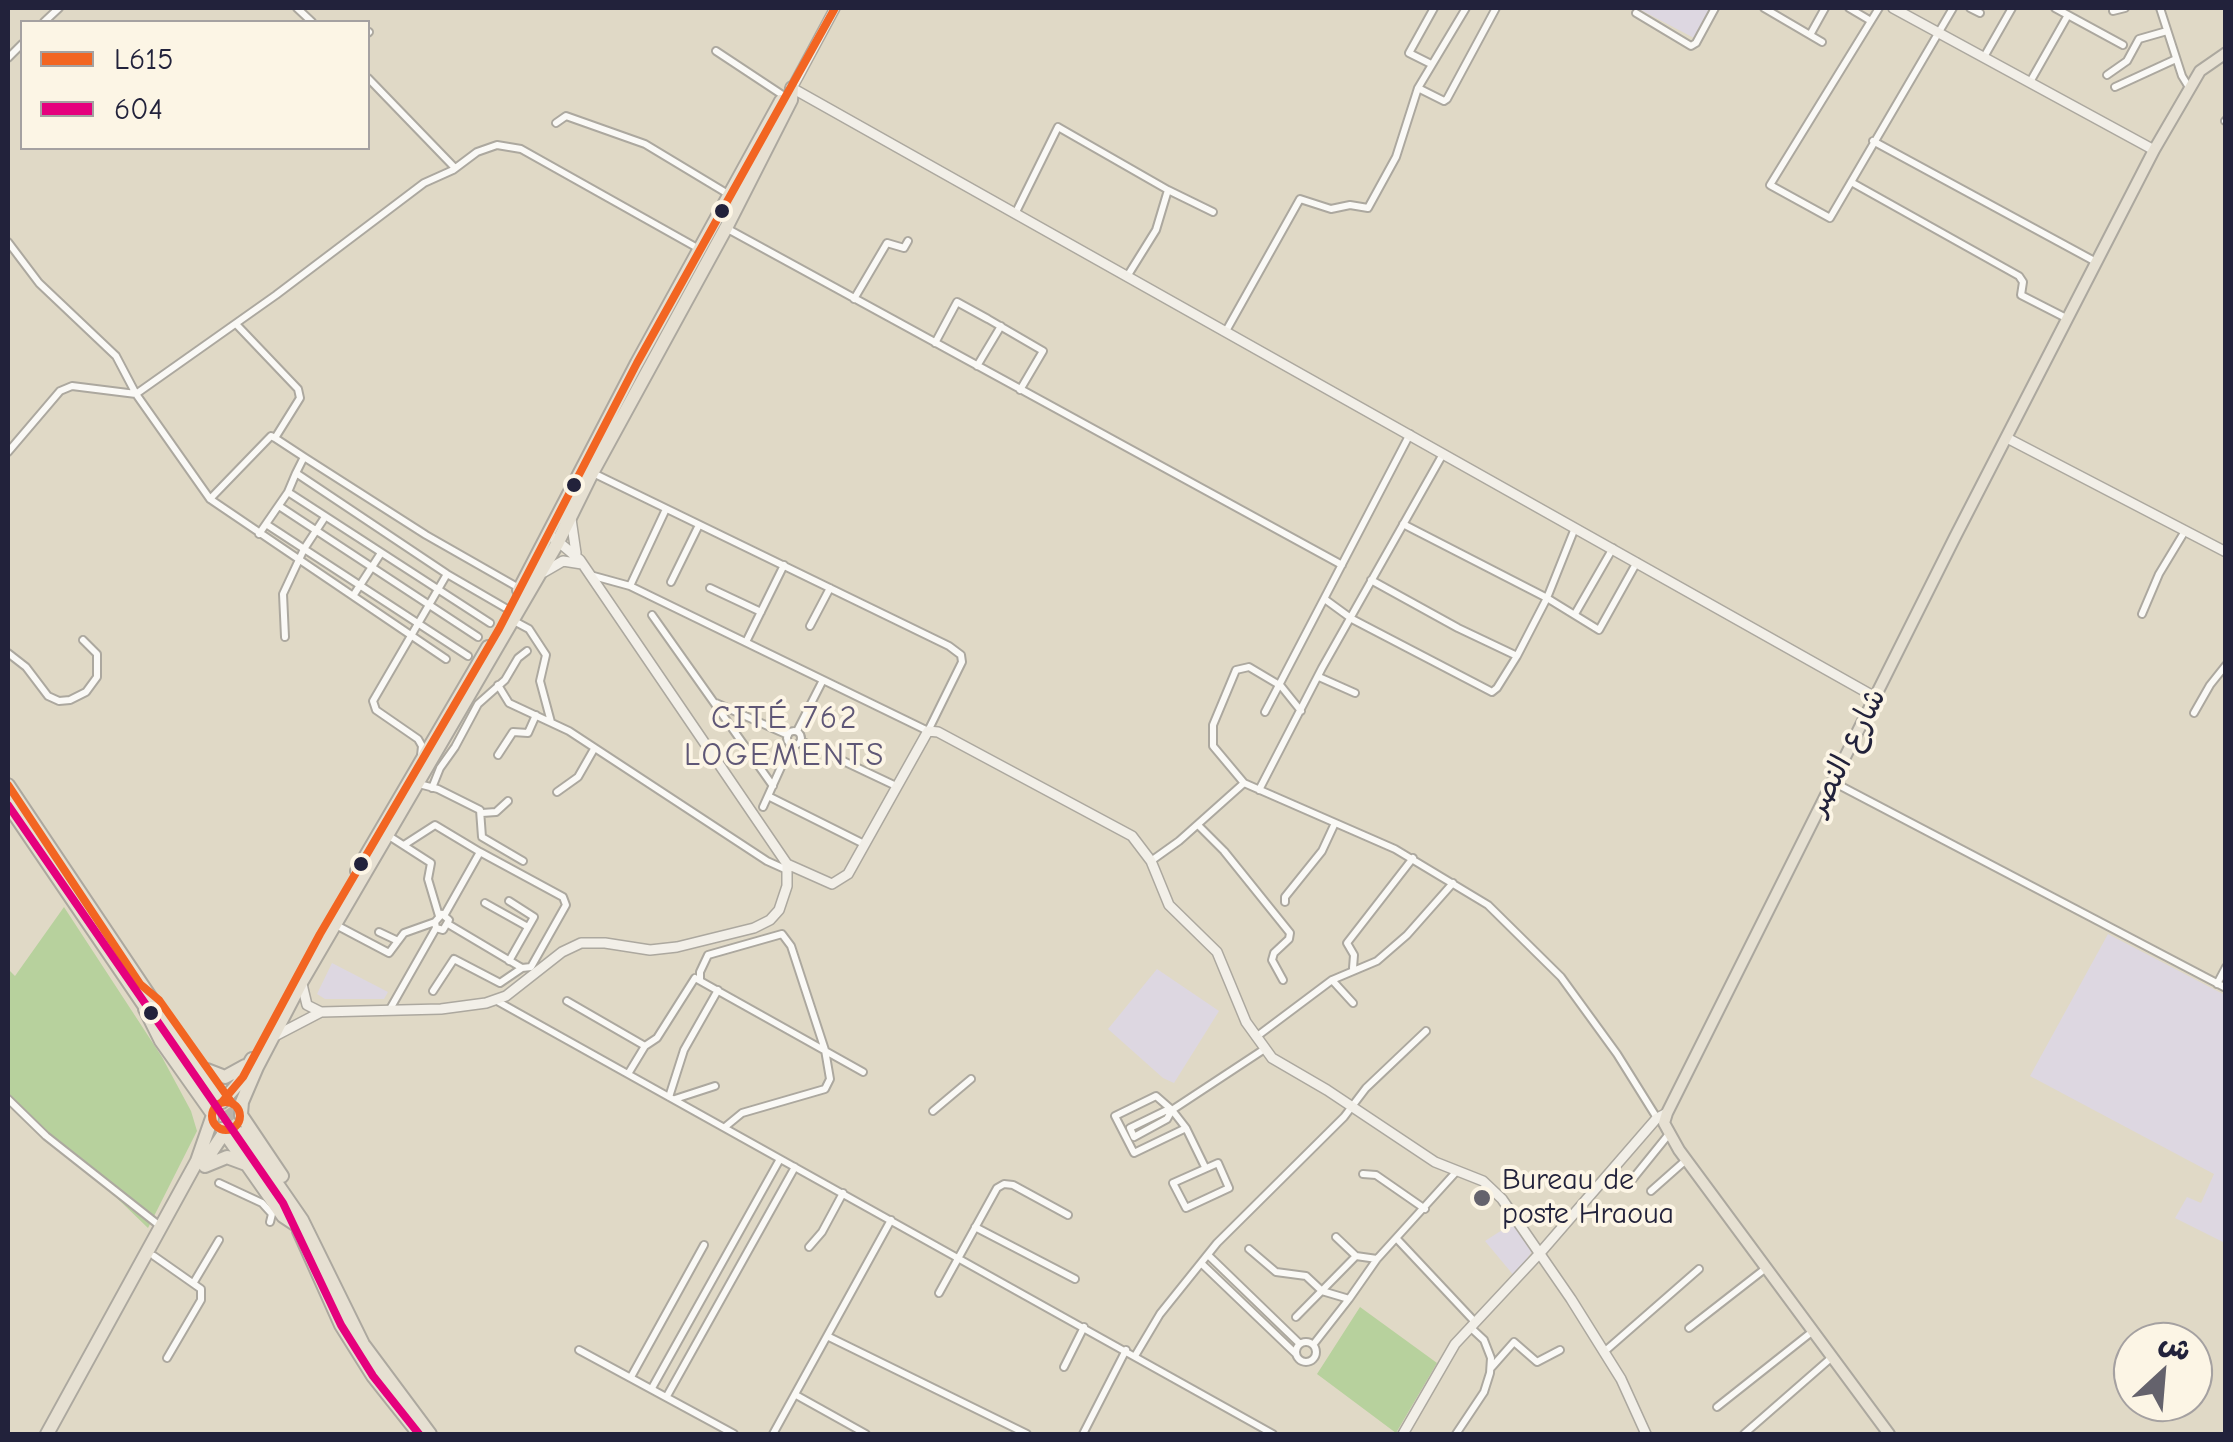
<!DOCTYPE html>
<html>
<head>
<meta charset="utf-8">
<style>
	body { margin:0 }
	#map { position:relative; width:2233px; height:1442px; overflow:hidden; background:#e0d9c6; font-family:"Comic Neue","Playpen Sans Arabic",sans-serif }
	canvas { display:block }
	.frame { position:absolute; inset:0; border:10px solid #22223b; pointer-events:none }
	.legend { position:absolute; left:20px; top:20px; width:350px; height:130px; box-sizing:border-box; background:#fcf5e5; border:2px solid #a5a1a1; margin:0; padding:12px 18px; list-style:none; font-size:30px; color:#22223b }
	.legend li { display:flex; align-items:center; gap:20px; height:50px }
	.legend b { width:50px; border:2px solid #a5a1a1 }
	.north { position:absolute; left:2113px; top:1322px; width:100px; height:100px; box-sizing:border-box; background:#fcf5e5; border:2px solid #a5a1a1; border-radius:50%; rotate:26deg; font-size:28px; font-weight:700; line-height:40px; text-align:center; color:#22223b }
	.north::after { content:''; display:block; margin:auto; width:35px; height:45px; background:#64626c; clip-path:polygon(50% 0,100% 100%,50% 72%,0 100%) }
</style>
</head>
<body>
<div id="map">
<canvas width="2233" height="1442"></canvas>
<div class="frame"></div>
<ul class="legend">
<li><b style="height:12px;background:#f26522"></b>L615</li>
<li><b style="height:12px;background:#e5007d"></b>604</li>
</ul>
<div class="north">ش</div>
</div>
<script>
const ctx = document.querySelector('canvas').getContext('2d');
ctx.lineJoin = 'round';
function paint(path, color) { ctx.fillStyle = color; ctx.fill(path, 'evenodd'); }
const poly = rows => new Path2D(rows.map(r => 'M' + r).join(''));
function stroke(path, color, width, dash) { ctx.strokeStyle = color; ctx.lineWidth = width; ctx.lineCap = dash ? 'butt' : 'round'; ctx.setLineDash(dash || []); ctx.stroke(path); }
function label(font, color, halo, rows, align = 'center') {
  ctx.font = font + ' "Comic Neue","Playpen Sans Arabic",sans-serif'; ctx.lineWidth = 8; ctx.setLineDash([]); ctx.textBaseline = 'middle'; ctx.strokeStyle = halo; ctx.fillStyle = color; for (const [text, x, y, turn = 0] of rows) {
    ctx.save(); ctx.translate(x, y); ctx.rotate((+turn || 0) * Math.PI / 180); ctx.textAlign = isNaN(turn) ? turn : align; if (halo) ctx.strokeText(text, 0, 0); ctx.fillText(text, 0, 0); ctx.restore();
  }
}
const built = poly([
	[1637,8,1711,8,1694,38],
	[2108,934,2225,995,2225,1243,2175,1218,2187,1197,2201,1203,2214,1174,2030,1076],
	[332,963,388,992,384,999,325,999,317,994],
	[1157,969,1219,1011,1174,1083,1163,1078,1108,1029],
	[1513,1223,1534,1248,1515,1277,1485,1241]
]);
const green = poly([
	[64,907,162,1057,191,1111,197,1131,148,1228,8,1093,8,969,15,976],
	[1360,1307,1437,1363,1396,1433,1317,1374]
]);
const highwayTunnel = poly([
	[216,1095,242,1133]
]);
const street = poly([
	[297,8,312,22],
	[1764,8,1822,42],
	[1849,8,1871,21],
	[1879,8,1770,185,1830,218,1953,8],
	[1970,8,1980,13],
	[2055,8,2123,45],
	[2160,8,2182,76,2190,89],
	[2113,11,2125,8],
	[1636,13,1691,46,1696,43,1715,8],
	[44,22,59,8],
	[368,33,369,32],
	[1810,35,1825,8],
	[716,51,784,96],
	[1984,57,2012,8],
	[8,58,22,44],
	[1431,64,1409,53,1434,8],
	[2107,75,2127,61,2139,39,2167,31],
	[368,78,455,168],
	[2030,82,2068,15],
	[2115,87,2176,59],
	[1418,88,1444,101,1447,99,1496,8],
	[2225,121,2226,120],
	[556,123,566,116,645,144,728,194],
	[1873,141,2096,262],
	[1851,182,2019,276,2023,282,2021,295,2068,319],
	[1168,190,1213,212],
	[1016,212,1058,127,1168,190,1156,230,1128,275],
	[726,228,1342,565],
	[8,242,39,283,116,356,136,394,210,499,446,659],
	[854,299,887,243,904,248,908,241],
	[236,324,298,389,300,398,275,438,304,457],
	[1226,331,1300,199,1331,209,1350,205,1368,208,1396,157,1418,88,1466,8],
	[935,343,957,302,988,319,1043,351,1020,390],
	[977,366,1001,326],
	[8,452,60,391,72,386,136,394,276,295,424,183,453,170,477,152,497,145,521,149,701,250],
	[288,492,490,623],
	[210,499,271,436,275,438],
	[279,506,478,637],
	[266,524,468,656],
	[1403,524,1547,598,1575,528],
	[259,534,288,492,296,473],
	[590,575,630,586,928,731,962,662,961,655,949,646,593,473],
	[671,582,699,525],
	[630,586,666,509],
	[710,588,761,612],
	[353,596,381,553],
	[1326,600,1352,619,1492,692,1497,688,1517,656,1458,628,1371,580],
	[509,610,447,574,296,473,304,457,426,535,519,588],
	[1575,614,1613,548],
	[2142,614,2159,574,2185,531],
	[652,615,773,786],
	[514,621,529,629,546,655,540,681,551,722],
	[810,626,830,588],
	[285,637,283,594,304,549,325,517],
	[746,642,784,565],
	[8,653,26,667,48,696,59,701,70,700,86,692,97,677,97,654,83,640],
	[1517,656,1547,598,1599,630,1637,562],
	[1319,677,1355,693],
	[498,685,509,703,569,731,767,861,787,870],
	[716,703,788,735],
	[1301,711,1281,686,1249,667,1236,670,1213,725,1213,746,1244,783,1395,849,1488,905,1561,977,1617,1054,1657,1118],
	[1265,712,1410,434],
	[2194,713,2210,685,2226,665],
	'787 738a7 7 0 1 1 14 0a7 7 0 1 1-14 0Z',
	[797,731,823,680],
	[801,741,896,786],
	[498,755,513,732,528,733,536,715],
	[421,756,422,746,418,739,376,710,373,701,447,574],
	[1833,782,2226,988],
	[419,784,438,789,480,810,482,837,523,861],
	[432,788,440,768,455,747,478,704,505,680,518,658,527,651],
	[1259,790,1322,668,1443,454],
	[557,792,578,777,594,749],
	[768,796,864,844],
	[763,807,791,745],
	[482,813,496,812,508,801],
	[1198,825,1224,851,1290,933,1289,939,1274,953,1272,960,1283,980],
	[389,836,431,863,428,879,439,916],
	[404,845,435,825,480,852],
	[1151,861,1179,841,1244,783],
	[1285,902,1285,897,1322,851,1335,823],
	[485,903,528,927],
	[445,914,480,852,563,897,566,905,531,967,522,968,448,924],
	[336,925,389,953,404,933,435,922,442,914,449,920,443,930,436,928,435,922],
	[379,932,398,941],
	[509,961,534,917,509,901],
	[1353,968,1354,955,1347,943,1413,858],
	[700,980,700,972,708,955,782,934,791,946,825,1050,830,1079,825,1089,742,1113,725,1127],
	[1332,980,1353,1003],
	[2217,984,2226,967],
	[433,991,454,959,500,983,522,968],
	[497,1001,1273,1434],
	[567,1001,645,1046],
	[390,1009,436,928],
	[1256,1037,1332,980,1377,961,1407,935,1453,883],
	[628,1074,645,1046,657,1038,695,978,863,1072],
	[669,1097,684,1050,718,990],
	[8,1099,46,1136,160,1226],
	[675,1099,715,1086],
	[1172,1110,1167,1119,1134,1137,1130,1128,1165,1111,1172,1110,1186,1128],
	[933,1111,971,1079],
	[1218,1163,1229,1188,1186,1208,1173,1183,1218,1163],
	[1205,1167,1186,1128,1134,1153,1115,1116,1156,1096,1172,1110,1263,1050],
	[1363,1174,1376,1175,1425,1209],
	[1631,1181,1669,1134],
	[219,1183,262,1203,272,1214,270,1222],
	[1651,1191,1686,1160],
	[975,1227,1075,1279],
	[1336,1237,1356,1256],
	[1397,1239,1475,1322],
	[809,1247,822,1232,843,1193],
	[1249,1249,1276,1272,1306,1276,1322,1291,1349,1299,1377,1259,1456,1172],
	[1208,1255,1300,1344],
	[154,1256,201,1289,201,1300,167,1358],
	[1202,1264,1296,1354],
	[194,1282,219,1240],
	[939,1293,997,1188,1004,1184,1013,1185,1068,1215],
	[1296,1317,1356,1256,1377,1259],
	[1689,1328,1766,1268],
	[827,1336,1027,1434],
	'1296 1352a10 10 0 1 1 20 0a10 10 0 1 1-20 0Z',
	[1313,1345,1349,1299],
	[579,1350,734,1434],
	[1604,1352,1699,1269],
	[1135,1356,1160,1314,1217,1243,1344,1117,1366,1088,1426,1031],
	[1064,1367,1084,1327],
	[1491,1368,1514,1342,1537,1362,1560,1350],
	[631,1377,704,1245],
	[652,1388,780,1159],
	[796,1395,866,1434],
	[667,1396,795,1167],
	[1717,1407,1813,1331],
	[773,1434,891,1220],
	[1083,1434,1126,1350],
	[1456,1434,1484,1392,1490,1373,1491,1358,1484,1340,1470,1327],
	[1744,1434,1831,1358]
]);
const secondary = poly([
	[835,8,792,88,1875,697],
	[1893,8,2154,150],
	[2007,438,2226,552],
	[571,519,576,553],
	[544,572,563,561,582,564],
	[787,864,832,884,848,874,928,731,938,732,1132,836,1151,861,1169,905,1217,952,1246,1022,1272,1058,1327,1090,1435,1162,1483,1181,1502,1199,1571,1299,1621,1379,1646,1434],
	[321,1012,441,1009,486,1003,506,996,562,952,581,943,605,943,650,950,677,947,754,928,770,920,779,910,787,886,787,864,580,560,554,538],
	[275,1036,321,1012,307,1005,302,984],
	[1403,1434,1455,1344,1540,1253,1657,1118,1667,1113]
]);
const primary = poly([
	[1889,1434,1679,1150,1664,1123,1667,1113,1955,537,2154,150,2200,71,2226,53]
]);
const highway = poly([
	[519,590,637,363,781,101],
	[8,785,216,1095],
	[8,805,150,1014],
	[357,871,488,647],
	[145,1009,161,1041,212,1113],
	[207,1070,225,1077,245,1066],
	[222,1102,238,1084,252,1059],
	[241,1114,242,1102,257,1067,302,981,557,544,592,473,726,228,791,100,792,88],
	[241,1115,282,1176],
	[222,1129,283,1216,295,1224],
	[242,1133,302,1220,363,1344,430,1434],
	[206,1160,226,1130],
	[205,1166,227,1157,246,1164],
	[299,1231,341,1325,373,1376,419,1434],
	[47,1434,197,1161,212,1118]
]);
const bus1 = poly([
	[8,785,140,984,159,1000,232,1103],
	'212 1116a14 14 0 1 1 28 0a14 14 0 1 1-28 0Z',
	[222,1102,243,1077,320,934,499,629,637,363,835,8]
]);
const bus2 = poly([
	[8,805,283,1203,341,1325,373,1376,419,1434]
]);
const markers = [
	[722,211,9,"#22223b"],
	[574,485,9,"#22223b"],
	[361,864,9,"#22223b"],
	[151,1013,9,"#22223b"],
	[1482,1198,10,"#64626c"]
];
const streetNames = [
	["شارع النصر",1847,752,-63]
];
const poiNames = [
	["Bureau de",1502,1181],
	["poste Hraoua",1502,1215]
];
const neighbourhoodNames = [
	["CITÉ 762",785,719],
	["LOGEMENTS",785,756]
];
paint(built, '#ddd7e1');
paint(green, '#b7d19d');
stroke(highwayTunnel, '#bab4aa', 12, [12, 6]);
stroke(street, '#aca89f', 10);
stroke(secondary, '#aca89f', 12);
stroke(primary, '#aca89f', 14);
stroke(highway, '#aca89f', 16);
stroke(street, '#faf9f6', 6);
stroke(secondary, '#f2efe8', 9);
stroke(primary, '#e6e0d2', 10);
stroke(highway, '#e6e0d2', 12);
stroke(bus1, '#f26522', 8);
stroke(bus2, '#e5007d', 8);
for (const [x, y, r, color] of markers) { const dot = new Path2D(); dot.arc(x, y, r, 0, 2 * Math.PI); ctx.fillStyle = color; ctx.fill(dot); stroke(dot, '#fcf5e5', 4); }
label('30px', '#22223b', '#fcf5e5', streetNames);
label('30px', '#22223b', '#fcf5e5', poiNames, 'left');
ctx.letterSpacing = '2.5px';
label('32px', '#5f5776', '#fcf5e5', neighbourhoodNames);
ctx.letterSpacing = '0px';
</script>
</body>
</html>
